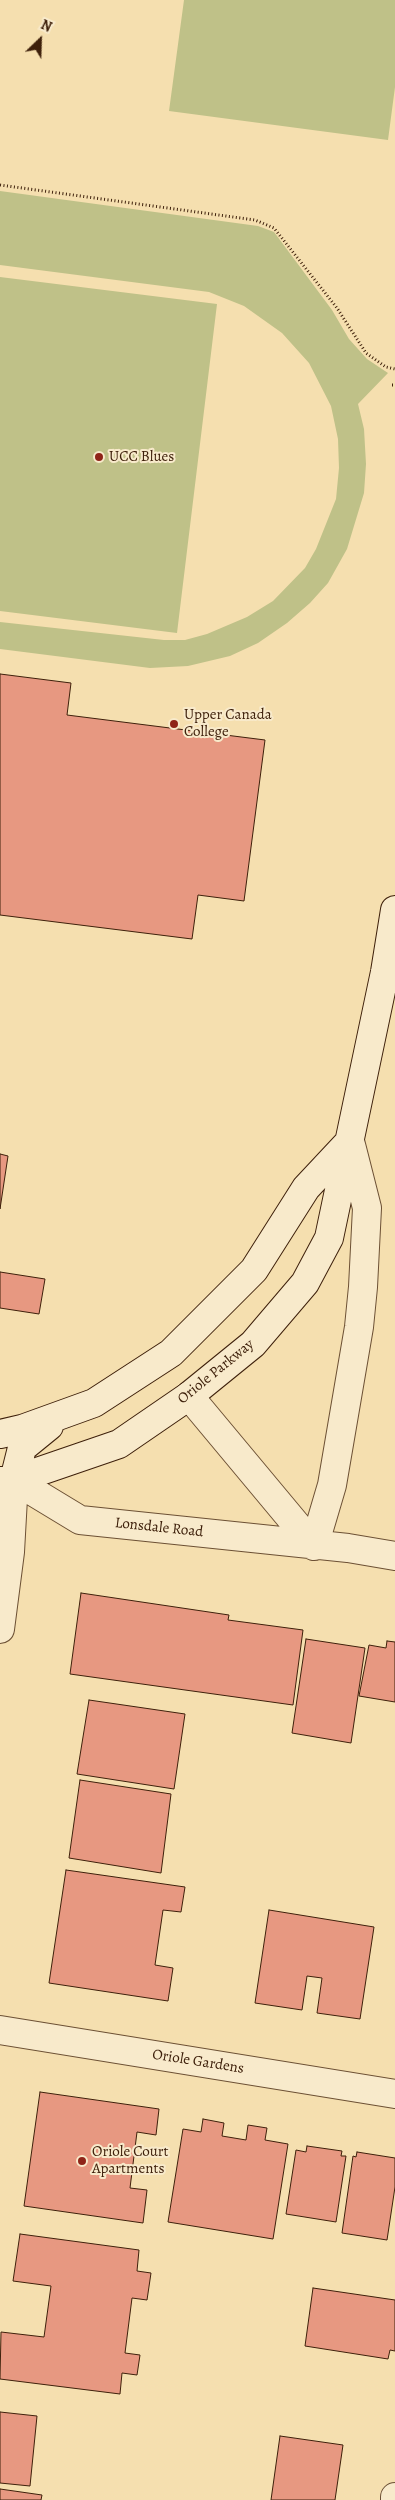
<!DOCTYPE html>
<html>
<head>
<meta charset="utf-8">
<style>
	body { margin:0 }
	#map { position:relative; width:395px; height:2500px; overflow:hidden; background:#f5dfaf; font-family:Alegreya,serif }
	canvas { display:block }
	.north { position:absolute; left:15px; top:15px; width:50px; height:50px; -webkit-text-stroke:4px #f8eacb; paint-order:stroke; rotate:24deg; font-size:14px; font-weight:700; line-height:20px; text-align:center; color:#3e200b }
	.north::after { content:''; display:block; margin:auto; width:18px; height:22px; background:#3e200b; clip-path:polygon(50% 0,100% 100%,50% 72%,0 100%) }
</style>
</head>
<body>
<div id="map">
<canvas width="395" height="2500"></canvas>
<div class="north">N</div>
</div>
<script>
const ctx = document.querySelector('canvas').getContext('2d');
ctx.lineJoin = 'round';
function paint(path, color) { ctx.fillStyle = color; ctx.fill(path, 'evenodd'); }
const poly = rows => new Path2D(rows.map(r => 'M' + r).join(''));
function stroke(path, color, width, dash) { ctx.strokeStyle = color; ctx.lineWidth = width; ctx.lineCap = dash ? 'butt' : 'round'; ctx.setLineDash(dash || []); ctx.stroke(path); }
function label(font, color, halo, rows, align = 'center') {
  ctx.font = font + ' Alegreya,serif'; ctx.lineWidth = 4; ctx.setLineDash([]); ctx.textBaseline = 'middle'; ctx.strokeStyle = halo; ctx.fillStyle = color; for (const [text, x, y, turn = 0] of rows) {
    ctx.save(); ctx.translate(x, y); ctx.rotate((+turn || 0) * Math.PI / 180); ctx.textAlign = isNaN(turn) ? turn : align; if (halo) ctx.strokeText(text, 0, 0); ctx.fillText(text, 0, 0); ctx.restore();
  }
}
const green = poly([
	[184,0,395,0,395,87,388,140,169,111],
	[0,191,258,226,274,232,332,310,349,339,367,359,388,373,358,404,364,429,366,464,364,493,347,549,328,583,310,603,287,623,258,643,230,656,188,666,150,668,0,649,0,622,164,640,185,640,207,634,247,617,273,601,305,568,316,549,336,499,339,468,338,439,331,406,309,363,282,333,244,306,209,292,0,265],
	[0,277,217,304,177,633,0,611]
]);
const building = poly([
	[0,674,71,683,67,715,265,740,244,901,198,895,192,939,0,915,0,674],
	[0,1154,8,1156,0,1209,0,1154],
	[0,1272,45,1279,39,1314,0,1308,0,1272],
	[81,1593,229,1615,228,1620,303,1630,293,1705,70,1674,81,1593],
	[306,1639,365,1648,351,1743,292,1733,306,1639],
	[387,1641,395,1642,395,1702,359,1696,369,1645,386,1648,387,1641],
	[89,1700,185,1714,174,1789,77,1774,89,1700],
	[80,1780,171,1794,161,1873,69,1858,80,1780],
	[66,1870,185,1887,181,1912,163,1910,155,1965,173,1968,168,2001,49,1983,66,1870],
	[269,1910,374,1927,360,2019,317,2013,322,1978,307,1976,302,2010,255,2003,269,1910],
	[40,2092,159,2109,156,2135,137,2132,130,2188,147,2190,143,2223,24,2206,40,2092],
	[203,2119,224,2123,222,2136,246,2140,248,2125,267,2128,265,2140,288,2144,273,2239,168,2222,183,2129,201,2132,203,2119],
	[307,2146,342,2151,341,2156,346,2156,336,2222,286,2214,296,2150,306,2152,307,2146],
	[357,2152,395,2158,395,2187,387,2240,342,2233,353,2156,356,2157,357,2152],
	[20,2234,139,2250,137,2271,151,2273,147,2300,132,2298,125,2353,140,2355,137,2375,122,2373,120,2394,0,2379,1,2332,44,2337,51,2286,13,2281,20,2234],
	[313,2288,395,2300,395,2351,390,2350,388,2359,305,2346,313,2288],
	[0,2412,37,2416,30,2486,0,2483,0,2412],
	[280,2436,343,2445,335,2500,271,2500,280,2436],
	[0,2489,42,2495,41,2500,0,2500,0,2489]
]);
const path = poly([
	[0,185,255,220,274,228,337,308,366,353,386,367,395,369],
	[392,385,395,385]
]);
const minor = poly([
	[189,1396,314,1546],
	[314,1546,332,1485,359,1327,363,1287,367,1208,350,1141],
	[0,1629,10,1552,14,1480,80,1520,348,1548,395,1556],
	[0,2030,395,2094],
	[395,2500,395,2497]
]);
const secondary = poly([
	[0,1434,22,1429,94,1403,171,1353,254,1270,306,1188,350,1141],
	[14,1480,22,1448,49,1426],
	[0,1481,14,1480,119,1444,189,1396,253,1344,305,1283,329,1238,385,972,395,910]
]);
const markers = [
	[99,457,5,"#8f2418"],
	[174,724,5,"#8f2418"],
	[82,2161,5,"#8f2418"]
];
const poiNames = [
	["UCC Blues",109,457],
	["Upper Canada",184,715],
	["College",184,732],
	["Oriole Court",92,2152],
	["Apartments",92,2169]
];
const streetNames = [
	["Oriole Parkway",216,1372,-39],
	["Lonsdale Road",159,1528,6],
	["Oriole Gardens",198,2062,9]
];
paint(green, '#bfc188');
paint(building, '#e79881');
stroke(building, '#3e200b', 1);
stroke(minor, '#6c5034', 30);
stroke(secondary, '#3e200b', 30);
stroke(path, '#3e200b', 3, [1, 2.5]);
stroke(minor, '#f8eacb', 28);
stroke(secondary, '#f8eacb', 28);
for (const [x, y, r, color] of markers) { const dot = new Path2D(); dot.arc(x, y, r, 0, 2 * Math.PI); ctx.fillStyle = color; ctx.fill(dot); stroke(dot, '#f8eacb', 2); }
label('15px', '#3e200b', '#f8eacb', poiNames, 'left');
label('15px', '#3e200b', '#f8eacb', streetNames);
</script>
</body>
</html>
